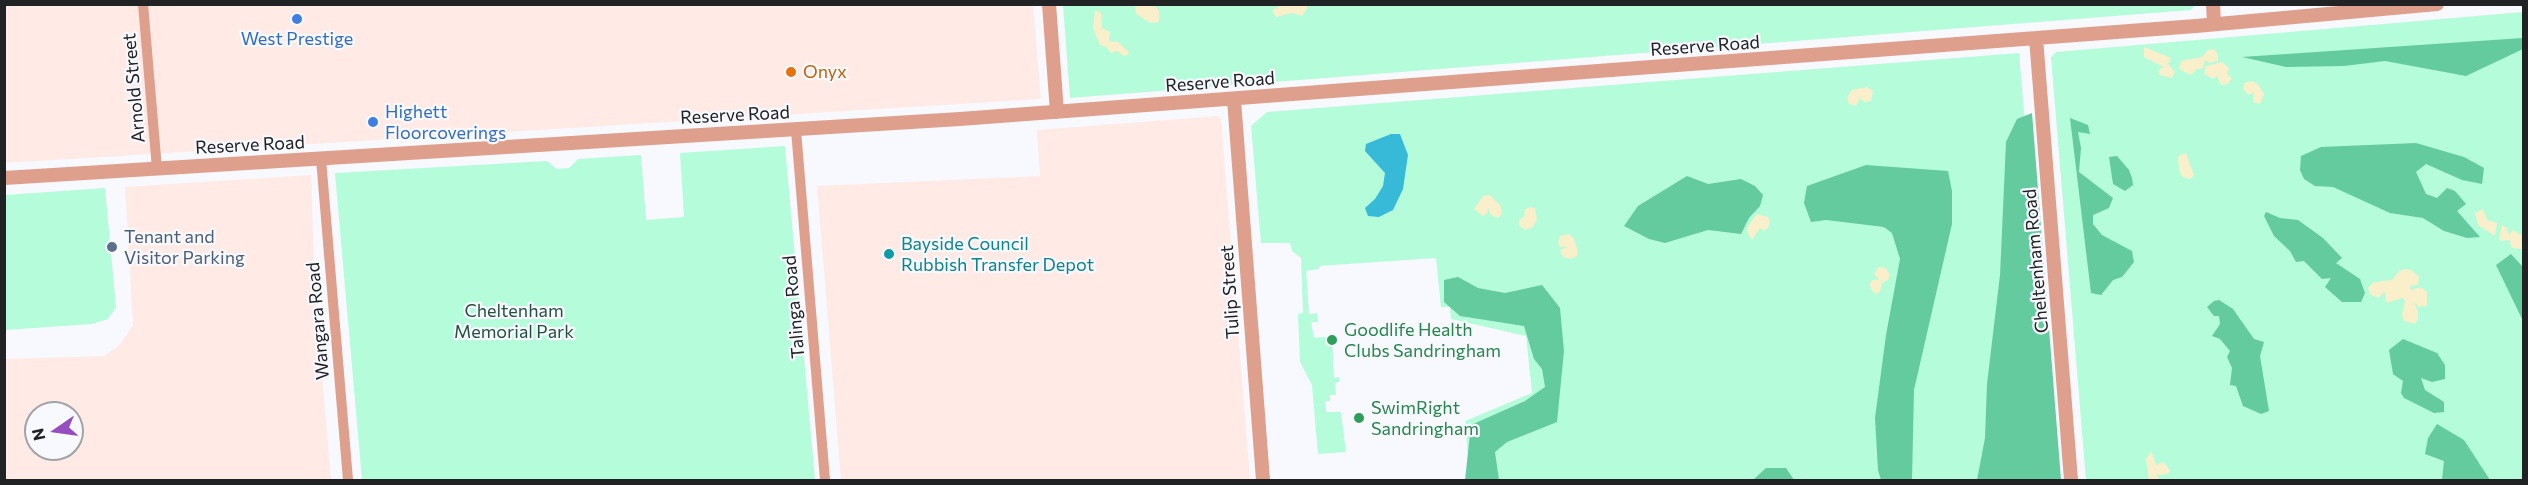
<!DOCTYPE html>
<html>
<head>
<meta charset="utf-8">
<style>
	body { margin:0 }
	#map { position:relative; width:2528px; height:485px; overflow:hidden; background:#f7f9fe; font-family:Commissioner,sans-serif }
	canvas { display:block }
	.frame { position:absolute; inset:0; border:6px solid #212224; pointer-events:none }
	.north { position:absolute; left:24px; top:401px; width:60px; height:60px; box-sizing:border-box; background:#f7f9fe; border:2px solid #a1a3a7; border-radius:50%; rotate:257deg; font-size:16px; font-weight:700; line-height:24px; text-align:center; color:#212224 }
	.north::after { content:''; display:block; margin:auto; width:21px; height:27px; background:#964dbf; clip-path:polygon(50% 0,100% 100%,50% 72%,0 100%) }
</style>
</head>
<body>
<div id="map">
<canvas width="2528" height="485"></canvas>
<div class="frame"></div>
<div class="north">N</div>
</div>
<script>
const ctx = document.querySelector('canvas').getContext('2d');
ctx.lineJoin = 'round';
function paint(path, color) { ctx.fillStyle = color; ctx.fill(path, 'evenodd'); }
const poly = rows => new Path2D(rows.map(r => 'M' + r).join(''));
function stroke(path, color, width, dash) { ctx.strokeStyle = color; ctx.lineWidth = width; ctx.lineCap = dash ? 'butt' : 'round'; ctx.setLineDash(dash || []); ctx.stroke(path); }
function label(font, color, halo, rows, align = 'center') {
  ctx.font = font + ' Commissioner,sans-serif'; ctx.lineWidth = 4.5; ctx.setLineDash([]); ctx.textBaseline = 'middle'; ctx.strokeStyle = halo; ctx.fillStyle = color; for (const [text, x, y, turn = 0] of rows) {
    ctx.save(); ctx.translate(x, y); ctx.rotate((+turn || 0) * Math.PI / 180); ctx.textAlign = isNaN(turn) ? turn : align; if (halo) ctx.strokeText(text, 0, 0); ctx.fillText(text, 0, 0); ctx.restore();
  }
}
const industrial = poly([
	[5,5,1033,5,1041,99,5,163],
	[1218,116,1221,119,1250,480,841,480,817,186,1040,176,1037,130],
	[311,175,315,289,331,480,5,480,5,359,104,356,120,345,133,325,125,187],
	[36,413,72,413,72,449,36,449]
]);
const green = poly([
	[1063,5,2195,5,2191,10,1070,98],
	[2523,12,2523,480,2086,480,2051,57,2056,52],
	[2019,53,2055,480,1470,480,1465,421,1532,393,1526,336,1451,319,1450,307,1441,307,1436,258,1319,266,1319,269,1306,271,1309,314,1317,313,1318,322,1311,322,1314,338,1332,336,1334,378,1339,377,1339,382,1335,383,1336,395,1330,395,1330,401,1325,401,1326,412,1341,412,1346,452,1318,454,1312,385,1300,362,1298,314,1303,313,1301,258,1292,251,1290,243,1261,243,1251,126,1267,112],
	[785,146,815,480,362,480,335,173,547,161,557,169,569,168,578,159,641,155,646,220,684,217,680,153],
	[105,188,116,307,108,319,92,324,5,330,5,195]
]);
const forest = poly([
	[2523,38,2523,49,2466,76,2385,61,2344,66,2286,67,2242,57],
	[2032,113,2061,480,1977,480,1985,438,1987,384,2000,275,2006,142,2017,119],
	[2070,118,2088,125,2090,134,2078,132,2081,148,2079,172,2113,198,2109,208,2093,215,2093,224,2102,235,2132,251,2134,262,2122,277,2113,280,2101,295,2091,293],
	[2416,143,2464,157,2484,168,2482,184,2462,180,2426,164,2416,172,2426,194,2437,198,2447,188,2455,191,2466,204,2457,211,2480,237,2467,238,2444,231,2423,218,2390,213,2333,187,2315,186,2304,179,2300,170,2301,156,2321,147],
	[2117,156,2129,170,2132,178,2133,185,2125,191,2113,184,2109,157],
	[1866,165,1948,171,1952,191,1952,224,1914,390,1912,480,1881,480,1878,470,1875,418,1886,335,1900,259,1892,233,1884,227,1826,220,1811,222,1804,203,1807,186],
	[1687,176,1708,184,1741,179,1755,186,1763,195,1760,206,1749,218,1741,234,1708,230,1665,243,1649,239,1624,226,1638,206],
	[2266,212,2280,218,2298,220,2323,238,2342,258,2336,263,2360,279,2365,293,2361,302,2342,302,2325,287,2331,278,2322,279,2304,261,2296,262,2290,251,2274,236,2264,216],
	[2511,254,2523,267,2523,321,2496,265],
	[1458,277,1478,288,1505,293,1542,285,1560,308,1564,351,1557,422,1507,442,1495,452,1499,480,1465,480,1471,425,1525,401,1545,387,1542,369,1534,359,1524,326,1460,316,1444,302,1444,280],
	[2219,300,2233,309,2254,339,2264,342,2260,356,2269,411,2261,414,2243,406,2236,386,2230,385,2232,368,2227,357,2230,351,2220,339,2212,336,2220,324,2219,316,2214,316,2207,307,2214,301],
	[2403,339,2437,353,2445,365,2445,379,2432,382,2421,378,2425,390,2444,402,2444,412,2434,413,2404,398,2401,393,2403,381,2393,374,2389,350],
	[2437,424,2464,440,2490,480,2442,480,2444,461,2425,454,2428,438],
	[1766,468,1786,468,1794,480,1753,480]
]);
const sand = poly([
	[1135,5,1154,5,1159,11,1159,22,1150,23,1136,14],
	[1282,5,1307,5,1307,9,1302,16,1292,13,1276,17,1272,10],
	[1095,10,1101,13,1102,28,1110,32,1109,41,1118,42,1129,52,1128,55,1123,56,1118,51,1111,53,1106,47,1100,45,1093,28],
	[2144,47,2171,58,2168,64,2175,72,2172,78,2159,75,2159,69,2164,67,2144,57],
	[2214,49,2218,54,2218,61,2210,63,2205,60,2203,68,2197,69,2191,75,2179,69,2181,61,2202,57,2208,50],
	[2222,62,2229,68,2227,74,2232,78,2228,84,2221,85,2217,76,2213,79,2204,74,2206,66],
	[2251,81,2258,84,2264,94,2260,104,2253,102,2254,92,2249,95,2243,89,2244,83],
	[1867,87,1873,91,1871,101,1864,102,1860,98,1856,106,1849,104,1847,97,1852,90],
	[2186,153,2194,175,2190,179,2182,177,2179,169,2178,156],
	[1490,195,1501,206,1502,214,1498,218,1491,215,1488,208,1487,214,1483,216,1474,209,1483,196],
	[1531,207,1535,208,1537,219,1533,227,1525,230,1519,225,1519,220,1524,217,1525,209],
	[2483,209,2487,220,2497,223,2495,236,2478,225,2475,213],
	[1757,214,1768,217,1770,221,1768,228,1764,231,1760,228,1752,240,1747,232,1748,226],
	[2502,225,2507,228,2509,235,2513,230,2521,235,2522,249,2511,248,2510,240,2501,241,2499,238],
	[1569,234,1574,239,1578,252,1577,256,1571,259,1563,257,1560,250,1567,247,1560,247,1558,243,1560,236],
	[1878,267,1886,268,1890,275,1888,280,1882,283,1880,292,1875,294,1869,285,1872,280,1879,280,1874,274],
	[2406,269,2411,270,2419,277,2418,285,2410,286,2411,290,2421,287,2427,292,2427,306,2419,307,2414,302,2418,312,2418,319,2415,324,2404,321,2402,315,2405,301,2403,298,2386,303,2385,292,2379,297,2375,297,2370,294,2368,288,2374,282,2392,280,2399,271],
	[2151,451,2156,465,2163,462,2170,470,2168,474,2157,475,2159,480,2149,480,2146,459]
]);
const water = poly([
	[1391,134,1400,134,1408,155,1403,189,1393,210,1379,217,1368,216,1365,208,1375,199,1383,186,1385,173,1365,151,1366,144]
]);
const minor = poly([
	[143,4,157,169],
	[796,130,825,480],
	[321,159,348,480]
]);
const tertiary = poly([
	[1049,4,1057,112],
	[2213,4,2214,24],
	[2036,38,2071,480],
	[1234,100,1263,480],
	[4,178,960,119,2196,26,2437,4]
]);
const markers = [
	[297,19,6,"#3f7fe0"],
	[791,72,6,"#e8710a"],
	[373,122,6,"#3f7fe0"],
	[112,247,6,"#5c6f8a"],
	[889,254,6,"#0f9aa8"],
	[1332,340,6,"#2e9e5b"],
	[1359,418,6,"#2e9e5b"]
];
const shopNames = [
	["West Prestige",297,39],
	["Highett",385,112,"left"],
	["Floorcoverings",385,133,"left"]
];
const streetNames = [
	["Reserve Road",1705,46,-4],
	["Reserve Road",1220,82,-4],
	["Arnold Street",134,88,-95],
	["Reserve Road",735,115,-3],
	["Reserve Road",250,145,-3],
	["Cheltenham Road",2036,261,-95],
	["Tulip Street",1230,292,-94],
	["Talinga Road",794,307,-95],
	["Wangara Road",318,321,-95]
];
const foodNames = [
	["Onyx",803,72]
];
const serviceNames = [
	["Tenant and",124,237],
	["Visitor Parking",124,258]
];
const cultureNames = [
	["Bayside Council",901,244],
	["Rubbish Transfer Depot",901,265]
];
const parkNames = [
	["Cheltenham",514,311],
	["Memorial Park",514,332]
];
const leisureNames = [
	["Goodlife Health",1344,330],
	["Clubs Sandringham",1344,351],
	["SwimRight",1371,408],
	["Sandringham",1371,429]
];
paint(industrial, '#ffeae5');
paint(green, '#b5fcda');
paint(forest, '#64cb9f');
paint(sand, '#f9efca');
paint(water, '#37bad8');
stroke(minor, '#dea08c', 10);
stroke(tertiary, '#dea08c', 14);
for (const [x, y, r, color] of markers) { const dot = new Path2D(); dot.arc(x, y, r, 0, 2 * Math.PI); ctx.fillStyle = color; ctx.fill(dot); stroke(dot, '#f7f9fe', 2); }
label('18px', '#366cbe', '#f7f9fe', shopNames);
label('18px', '#212224', '#f7f9fe', streetNames);
label('18px', '#c56008', '#f7f9fe', foodNames, 'left');
label('18px', '#4e5e75', '#f7f9fe', serviceNames, 'left');
label('18px', '#0d838f', '#f7f9fe', cultureNames, 'left');
label('18px', '#24503d', '#f7f9fe', parkNames);
label('18px', '#27864d', '#f7f9fe', leisureNames, 'left');
</script>
</body>
</html>
